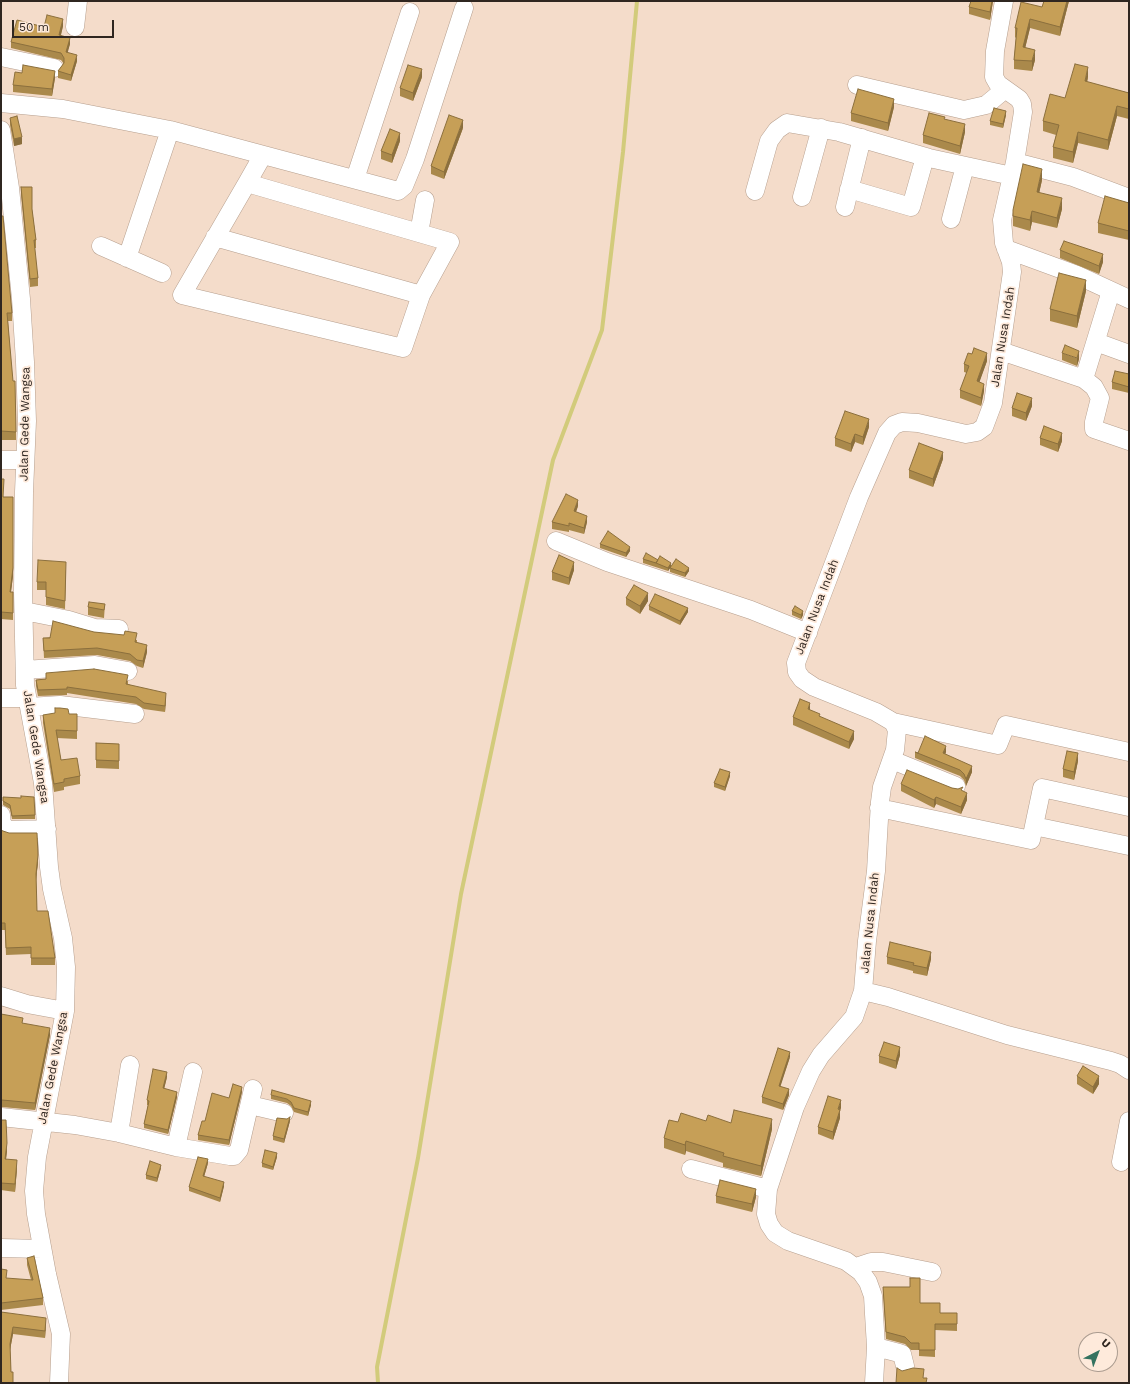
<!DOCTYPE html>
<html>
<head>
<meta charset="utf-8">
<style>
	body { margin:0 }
	#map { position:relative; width:1130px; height:1384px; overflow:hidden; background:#f4dcca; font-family:"Work Sans",sans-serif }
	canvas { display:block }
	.frame { position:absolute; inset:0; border:2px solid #2f2620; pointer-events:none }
	.north { position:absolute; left:1078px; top:1332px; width:40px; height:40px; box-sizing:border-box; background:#feeadb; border:1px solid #ab9c90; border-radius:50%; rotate:42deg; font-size:11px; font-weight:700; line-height:16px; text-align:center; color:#2f2620 }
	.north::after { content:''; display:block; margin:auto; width:14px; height:18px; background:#357360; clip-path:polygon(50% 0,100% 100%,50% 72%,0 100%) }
	.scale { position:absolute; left:12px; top:20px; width:102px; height:18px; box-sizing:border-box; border:2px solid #2f2620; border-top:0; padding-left:5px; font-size:12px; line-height:14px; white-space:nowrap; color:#2f2620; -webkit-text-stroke:3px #feeadb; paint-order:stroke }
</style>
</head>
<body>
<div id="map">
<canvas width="1130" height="1384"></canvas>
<div class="frame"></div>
<div class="north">U</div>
<div class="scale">50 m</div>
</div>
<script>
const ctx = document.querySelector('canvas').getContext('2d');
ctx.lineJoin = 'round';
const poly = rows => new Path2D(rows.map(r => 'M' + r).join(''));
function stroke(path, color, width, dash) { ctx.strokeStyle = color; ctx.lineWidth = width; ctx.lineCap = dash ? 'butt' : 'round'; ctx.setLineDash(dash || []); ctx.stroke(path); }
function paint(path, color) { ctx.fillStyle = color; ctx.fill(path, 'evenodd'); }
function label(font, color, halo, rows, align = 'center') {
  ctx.font = font + ' "Work Sans",sans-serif'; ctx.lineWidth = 3.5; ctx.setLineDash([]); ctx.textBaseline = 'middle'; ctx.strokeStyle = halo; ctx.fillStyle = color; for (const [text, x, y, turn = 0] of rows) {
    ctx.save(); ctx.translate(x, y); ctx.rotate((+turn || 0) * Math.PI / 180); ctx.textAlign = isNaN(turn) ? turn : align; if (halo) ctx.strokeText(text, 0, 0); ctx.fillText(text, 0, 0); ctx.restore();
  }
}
const stream = poly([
	[378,1383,377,1367,418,1158,461,894,553,460,602,330,623,152,637,1]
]);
const minor = poly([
	[75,27,78,1],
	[1,57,54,68],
	[857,85,964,110,986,105,1004,90],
	[1,103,63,109,170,130,398,191,404,186,415,159,464,8],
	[1,130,10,188,21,299,25,362,27,421,24,492,23,591,25,685,43,783,49,867,52,889,63,938,66,967,65,1011,37,1157,34,1191,36,1214,47,1274,61,1334,59,1383],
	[1015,162,1073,177,1129,198],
	[355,179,410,12],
	[247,183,450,242,421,295,403,348,182,295,247,183,263,155],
	[849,189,911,207,925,157],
	[755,191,769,141,777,130,787,123,839,132,929,158,1012,176],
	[802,197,821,128],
	[845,207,862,138],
	[951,219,965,166],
	[419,233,425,200],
	[215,237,421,295],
	[101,246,162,273],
	[1006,249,1077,275,1129,299],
	[127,258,170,130],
	[1096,342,1129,354],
	[1001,351,1084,379,1094,387,1100,398,1094,422,1094,429,1129,441],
	[1084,379,1111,291],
	[1,460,25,460],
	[556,541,607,562,751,610,808,633],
	[24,611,69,620,95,628,119,629],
	[25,670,95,665,128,671],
	[1,698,27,698],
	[29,707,60,705,135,714],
	[893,722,998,745,1006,725,1129,752],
	[892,760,956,786],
	[879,808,1031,840,1042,788,1129,807],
	[1,815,2,825,9,830,47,829],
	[1034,826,1129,846],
	[863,991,888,997,1007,1035,1111,1061,1120,1064,1129,1070],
	[1,996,27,1004,65,1011],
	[250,1105,284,1113],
	[1,1117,75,1125,119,1133,176,1147,230,1156,234,1156,239,1150,253,1089],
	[119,1133,130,1065],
	[176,1147,193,1072],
	[1121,1162,1129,1121],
	[691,1169,768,1189],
	[1,1248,42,1249],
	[856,1267,871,1262,883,1262,932,1272],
	[876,1347,899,1353,902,1354,905,1366],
	[874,1383,876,1347,874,1314,873,1296,868,1282,861,1272,846,1261,788,1241,775,1233,769,1224,766,1214,768,1189,795,1107,811,1071,821,1055,854,1017,863,991,867,941,876,871,880,802,882,787,895,750,897,730,893,722,876,712,814,687,802,679,797,672,796,663,859,497,887,433,894,425,902,422,918,423,966,434,977,432,984,427,993,403,1012,272,1011,262,1004,243,1002,220,1015,162,1023,112,1022,104,1019,99,998,84,994,77,995,51,1004,1]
]);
const wall = poly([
	[993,1,990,20,969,14,969,7],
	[1044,1,1069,1,1060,36,1030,28,1025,48,1035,60,1032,71,1014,69,1014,60,1016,38,1015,37,1015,28,1042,7],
	[63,26,61,35,70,44,67,52,77,61,71,81,58,78,58,71,64,64,61,60,11,48,11,42,44,27],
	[422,77,413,101,400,96,400,88],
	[1088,77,1087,82,1129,93,1129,119,1117,116,1108,150,1078,143,1073,163,1053,158,1053,147,1056,135,1043,131,1043,121,1065,98],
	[55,78,52,96,13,92,13,85],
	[894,107,888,131,851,121,851,113],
	[1006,115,1003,128,990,125,990,121],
	[10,118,22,144,14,146,10,125],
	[463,128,444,179,431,174,431,166],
	[965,132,960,154,923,143,923,135],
	[400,141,392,163,381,159,381,151],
	[1042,180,1039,193,1062,209,1057,228,1032,222,1030,231,1013,226,1013,210],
	[21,187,32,209,36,240,36,248,34,248,38,278,38,286,30,287,21,195],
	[1129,203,1129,240,1098,233,1098,223],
	[1,216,12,313,12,321,8,321,16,432,16,440,2,440,1,450],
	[1060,250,1103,262,1099,274,1060,258],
	[1086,291,1077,328,1050,321,1050,309],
	[1062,353,1079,359,1077,366,1062,360],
	[987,361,979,382,984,391,981,406,960,398,960,390,967,373,964,372,964,364],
	[1129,374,1129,393,1112,389,1112,382],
	[1032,406,1026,421,1012,416,1012,408],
	[869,427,863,445,855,442,851,452,835,446,835,438],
	[1040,438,1062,441,1058,452,1040,445],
	[943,459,933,487,909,478,909,470],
	[1,479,13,576,11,592,13,592,13,620,1,619],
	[578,506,576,512,587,522,584,534,569,530,569,532,552,529,552,522],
	[600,544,630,551,626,557,600,548],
	[643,559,658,560,671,567,668,571,643,563],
	[670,568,689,571,685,577,670,572],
	[66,570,65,609,46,605,46,590,37,590,37,582],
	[574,570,569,585,552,580,552,572],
	[626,598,648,601,640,614,626,605],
	[105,604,104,618,88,615,88,607],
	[649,606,688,612,680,625,649,610],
	[792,611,803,615,801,619,792,615],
	[94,632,137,640,137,643,147,652,143,668,137,666,130,661,97,655,44,658,43,638],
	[46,673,128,681,128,684,166,699,165,712,144,709,136,704,67,693,67,695,38,696,36,686,36,680,46,679],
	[810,710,854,739,849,749,793,725,793,717],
	[69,714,77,714,77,739,57,738,61,760,80,776,80,784,64,787,64,790,54,792,43,723,43,715],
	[96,743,119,744,119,769,96,768],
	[915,752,918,753,946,752,945,754,972,772,966,786,964,780,960,776,915,758],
	[1078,761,1074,780,1063,777,1063,769],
	[730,776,725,791,714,787,714,783],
	[901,784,952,788,963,791,967,800,961,814,936,804,934,808,901,791],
	[3,797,35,815,35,819,12,819,10,809,3,805],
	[1,830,38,862,36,879,37,911,55,958,55,965,31,965,31,954,6,955,5,930,1,930],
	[887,957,931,959,927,976,913,973,913,971,887,964],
	[1,1014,50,1035,35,1110,2,1107,1,1107],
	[900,1055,896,1069,879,1063,879,1056],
	[790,1057,780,1086,789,1095,783,1110,762,1103,762,1097],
	[1077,1076,1099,1084,1093,1094,1077,1084],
	[167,1077,164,1089,177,1097,168,1134,144,1128,144,1124,148,1105,147,1105,147,1100],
	[242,1092,229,1145,198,1140,198,1135,205,1121,229,1098],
	[271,1095,311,1105,308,1116,294,1112,291,1106,287,1103,271,1099],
	[841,1108,840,1110,840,1118,833,1140,818,1134,818,1127],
	[1,1120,7,1151,6,1159,17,1168,15,1192,1,1190],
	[290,1121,284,1143,273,1140,273,1136],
	[706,1121,731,1123,772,1129,761,1176,723,1167,723,1163,686,1151,685,1155,664,1148,664,1138],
	[277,1157,273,1170,262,1167,262,1163],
	[208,1163,204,1177,224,1186,220,1202,189,1191,189,1187],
	[161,1168,157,1182,146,1179,146,1175],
	[716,1196,756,1197,752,1212,716,1203],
	[27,1258,43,1298,43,1305,1,1310,1,1269,7,1279,31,1280,27,1265],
	[883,1287,920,1303,940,1313,957,1313,957,1331,935,1330,935,1357,919,1356,919,1350,911,1350,905,1344,886,1339],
	[1,1312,46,1324,45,1338,13,1334,10,1350,11,1372,1,1383]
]);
const shadedWall = poly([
	[992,1,993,1,990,20,990,12],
	[1067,1,1069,1,1060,36,1060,27],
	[63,19,63,26,59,42,59,35],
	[1030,19,1030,28,1023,57,1023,47],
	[70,38,70,44,66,59,66,52],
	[1035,50,1035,60,1032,71,1032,61],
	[77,55,77,61,71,81,71,75],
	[1088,67,1088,77,1085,92,1085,81],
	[422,69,422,77,413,101,413,93],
	[55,71,55,78,52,96,52,89],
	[894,99,894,107,888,131,888,123],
	[1117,106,1117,116,1108,150,1108,140],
	[1006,111,1006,115,1003,128,1003,124],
	[463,120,463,128,444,179,444,172],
	[965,124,965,132,960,154,960,146],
	[1078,132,1078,143,1073,163,1073,152],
	[400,133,400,141,392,163,392,155],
	[22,137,22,144,14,146,14,139],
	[1042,169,1042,180,1037,203,1037,192],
	[1062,198,1062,209,1057,228,1057,218],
	[1032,211,1032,222,1030,231,1030,220],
	[1103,254,1103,262,1099,274,1099,266],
	[1086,280,1086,291,1077,328,1077,316],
	[1079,351,1079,359,1077,366,1077,358],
	[987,353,987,361,977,389,977,381],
	[984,384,984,391,981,406,981,398],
	[1032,398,1032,406,1026,421,1026,413],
	[869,419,869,427,863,445,863,437],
	[1062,433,1062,441,1058,452,1058,444],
	[855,434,855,442,851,452,851,444],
	[943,452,943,459,933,487,933,479],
	[13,497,13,576,10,599],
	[578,500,578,506,574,517,574,511],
	[587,516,587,522,584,534,584,528],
	[630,547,630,551,626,557,626,553],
	[574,562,574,570,569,585,569,578],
	[671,563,671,567,668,571,668,568],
	[689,568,689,571,685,577,685,573],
	[648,593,648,601,640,614,640,606],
	[688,608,688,612,680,625,680,621],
	[803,611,803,615,801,619,801,615],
	[147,645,147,652,143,668,143,661],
	[166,693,166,699,165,712,165,706],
	[810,703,810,711,808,709],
	[854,731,854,739,849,749,849,742],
	[946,746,946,752,943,760,943,753],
	[1078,753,1078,761,1074,780,1074,772],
	[972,766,972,772,966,786,966,779],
	[730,772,730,776,725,791,725,787],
	[967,793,967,800,961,814,961,807],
	[936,797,936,804,934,808,934,800],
	[38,855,38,862,36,881,36,874],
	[931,952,931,959,927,976,927,968],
	[50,1028,50,1035,35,1110,35,1103],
	[900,1047,900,1055,896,1069,896,1061],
	[790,1052,790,1057,779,1091,779,1086],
	[167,1072,167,1077,163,1093,163,1088],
	[1099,1076,1099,1084,1093,1094,1093,1087],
	[242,1087,242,1092,229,1145,229,1140],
	[789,1089,789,1095,783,1110,783,1104],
	[177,1092,177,1097,168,1134,168,1130],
	[1,1100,2,1100,2,1107,1,1107],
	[841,1100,841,1108,838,1117,838,1109],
	[311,1101,311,1105,308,1116,308,1112],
	[840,1110,840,1118,833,1140,833,1132],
	[290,1117,290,1121,284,1143,284,1139],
	[772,1119,772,1129,761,1176,761,1166],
	[686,1141,686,1151,685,1155,685,1145],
	[7,1143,7,1151,5,1167,5,1159],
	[277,1153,277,1157,273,1170,273,1167],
	[208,1159,208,1163,203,1180,203,1176],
	[17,1160,17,1168,15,1192,15,1184],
	[161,1165,161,1168,157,1182,157,1178],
	[224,1182,224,1186,220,1202,220,1198],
	[756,1189,756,1197,752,1212,752,1204],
	[46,1318,46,1324,45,1338,45,1331],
	[13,1327,13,1334,10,1350,10,1344]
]);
const building = poly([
	[971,1,992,1,990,12,969,7,971,1],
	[1044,1,1067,1,1060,27,1030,19,1023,47,1035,50,1032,61,1014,60,1017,28,1015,28,1021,2,1042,7,1044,1],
	[47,15,63,19,59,35,70,38,66,52,77,55,71,75,58,71,64,63,64,58,61,53,11,42,17,20,44,27,47,15],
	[1075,64,1088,67,1085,81,1129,93,1129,109,1117,106,1108,140,1078,132,1073,152,1053,147,1059,125,1043,121,1050,94,1065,98,1075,64],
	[23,65,55,71,52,89,13,85,15,72,22,73,23,65],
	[408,65,422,69,413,93,400,88,408,65],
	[858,89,894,99,888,123,851,113,858,89],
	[994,108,1006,111,1003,124,990,121,994,108],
	[929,113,945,117,944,119,965,124,960,146,923,135,929,113],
	[449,115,463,120,444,172,431,166,449,115],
	[17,116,22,137,14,139,10,118,17,116],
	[390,129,400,133,392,155,381,151,390,129],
	[1023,164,1042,169,1037,192,1062,198,1057,218,1032,211,1030,220,1013,216,1013,210,1023,164],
	[21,187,32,187,32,209,36,240,34,240,38,278,30,279,21,187],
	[1105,196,1129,203,1129,231,1098,223,1105,196],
	[1,216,3,216,12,313,7,313,13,381,15,381,16,432,1,431,1,216],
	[1064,241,1103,254,1099,266,1060,250,1064,241],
	[1059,273,1086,280,1077,316,1050,309,1059,273],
	[1065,345,1079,351,1077,358,1062,353,1065,345],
	[974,348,987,353,977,381,984,384,981,398,960,390,969,366,964,364,968,353,972,354,974,348],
	[1115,371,1129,374,1129,387,1112,382,1115,371],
	[1017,393,1032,398,1026,413,1012,408,1017,393],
	[845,411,869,419,863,437,855,434,851,444,835,438,845,411],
	[1044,426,1062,433,1058,444,1040,438,1044,426],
	[919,443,943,452,933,479,909,470,919,443],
	[1,479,4,479,3,497,13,497,13,568,10,592,13,592,13,613,1,612,1,479],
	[566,494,578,500,574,511,587,516,584,528,569,523,569,526,552,522,566,494],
	[608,531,630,547,626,553,600,544,608,531],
	[646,553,658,560,656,563,643,559,646,553],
	[559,555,574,562,569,578,552,572,559,555],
	[660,556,671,563,668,568,656,563,660,556],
	[676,559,689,568,685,573,670,568,676,559],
	[38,560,66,562,65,601,46,597,46,582,37,582,38,560],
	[634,585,648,593,640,606,626,598,634,585],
	[655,594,688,608,680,621,649,606,655,594],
	[89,602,105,604,104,610,88,607,89,602],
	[795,606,803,611,801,615,792,611,795,606],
	[53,621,94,632,124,635,125,631,137,633,135,642,147,645,143,661,137,660,130,654,97,648,44,651,43,638,50,638,53,621],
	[94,669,128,675,126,684,166,693,165,706,144,703,136,697,67,687,67,689,38,690,36,680,46,679,46,673,94,669],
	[800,699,810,703,808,709,820,714,819,716,854,731,849,742,793,717,800,699],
	[55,708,60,708,68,709,69,714,77,714,77,731,56,730,61,760,77,758,80,776,64,779,64,782,54,784,43,715,55,713,55,708],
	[925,736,946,746,943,753,972,766,966,779,964,774,960,770,915,752,918,753,925,736],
	[96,743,119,744,119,761,96,760,96,743],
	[1067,751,1078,753,1074,772,1063,769,1067,751],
	[720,769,730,772,725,787,714,783,720,769],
	[907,770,952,788,958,789,963,787,961,790,967,793,961,807,936,797,934,800,901,784,907,770],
	[21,796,34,797,35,815,12,816,10,805,3,801,3,797,21,798,21,796],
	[1,830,3,831,9,833,37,833,38,855,36,874,37,911,48,911,55,958,31,958,31,947,6,948,5,923,1,923,1,830],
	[890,942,931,952,927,968,913,965,914,963,887,957,890,942],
	[1,1014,23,1018,22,1023,50,1028,35,1103,2,1100,1,1100,1,1014],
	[884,1042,900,1047,896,1061,879,1056,884,1042],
	[778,1048,790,1052,779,1086,789,1089,783,1104,762,1097,778,1048],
	[1083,1066,1099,1076,1093,1087,1077,1076,1083,1066],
	[153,1069,167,1072,163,1088,177,1092,168,1130,144,1124,149,1101,147,1100,153,1069],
	[233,1084,242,1087,229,1140,198,1135,202,1121,205,1121,212,1093,229,1098,233,1084],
	[272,1090,311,1101,308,1112,294,1108,291,1102,287,1099,271,1095,272,1090],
	[828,1096,841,1100,838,1109,840,1110,833,1132,818,1127,828,1096],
	[734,1110,772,1119,761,1166,723,1156,724,1153,686,1141,685,1145,664,1138,669,1120,678,1122,681,1113,706,1121,708,1115,731,1123,734,1110],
	[290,1117,284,1139,273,1136,277,1118,287,1119,290,1117],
	[1,1120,6,1120,7,1143,5,1159,17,1160,15,1184,1,1183,1,1120],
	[265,1150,277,1153,273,1167,262,1163,265,1150],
	[198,1157,208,1159,203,1176,224,1182,220,1198,189,1187,198,1157],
	[150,1161,161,1165,157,1178,146,1175,150,1161],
	[720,1180,756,1189,752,1204,716,1196,720,1180],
	[34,1256,43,1298,1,1303,1,1269,7,1270,6,1278,33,1280,27,1258,34,1256],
	[910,1278,920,1278,920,1303,940,1303,940,1313,957,1313,957,1324,935,1324,935,1350,919,1350,919,1343,911,1343,905,1337,886,1332,883,1287,910,1287,910,1278],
	[1,1312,46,1318,45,1331,13,1327,10,1344,11,1372,13,1372,13,1383,1,1383,1,1312],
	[897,1368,902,1371,913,1368,924,1369,923,1378,927,1378,926,1383,896,1383,897,1368]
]);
const streetNames = [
	["Jalan Nusa Indah",1003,337,-81],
	["Jalan Gede Wangsa",25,424,-89],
	["Jalan Nusa Indah",817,607,-69],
	["Jalan Gede Wangsa",36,747,81],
	["Jalan Nusa Indah",870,923,-84],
	["Jalan Gede Wangsa",53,1068,-79]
];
stroke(stream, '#d2cb7b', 4);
stroke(minor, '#b69f8e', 19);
stroke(minor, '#fff', 18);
paint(wall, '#aa894b');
paint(shadedWall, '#8b6f3d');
paint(building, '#c69f57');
stroke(building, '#8b6f3d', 1);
label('12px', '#2f2620', '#feeadb', streetNames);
</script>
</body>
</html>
